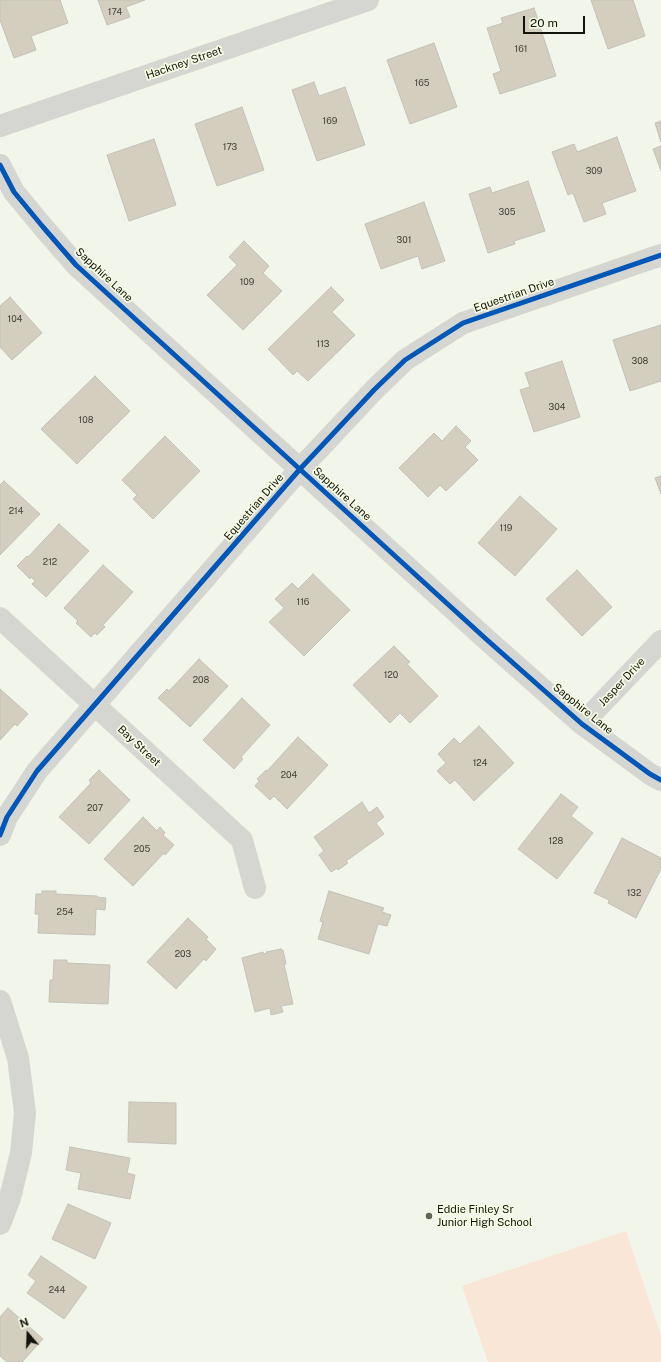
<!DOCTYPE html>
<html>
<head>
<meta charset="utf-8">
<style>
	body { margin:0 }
	#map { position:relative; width:661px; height:1362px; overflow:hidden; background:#f2f5e9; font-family:"Public Sans",sans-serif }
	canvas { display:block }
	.north { position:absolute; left:8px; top:1314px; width:40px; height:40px; -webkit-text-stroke:3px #f6fbe3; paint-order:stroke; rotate:341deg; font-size:11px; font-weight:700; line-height:16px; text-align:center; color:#13150c }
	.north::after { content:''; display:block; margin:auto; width:14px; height:18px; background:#13150c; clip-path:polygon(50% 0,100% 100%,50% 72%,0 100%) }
	.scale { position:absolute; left:523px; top:16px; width:62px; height:18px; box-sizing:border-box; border:2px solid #13150c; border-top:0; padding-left:5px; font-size:12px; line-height:14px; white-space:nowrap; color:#13150c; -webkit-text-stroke:3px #f6fbe3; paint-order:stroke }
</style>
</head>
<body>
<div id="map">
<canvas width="661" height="1362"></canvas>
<div class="north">N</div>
<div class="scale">20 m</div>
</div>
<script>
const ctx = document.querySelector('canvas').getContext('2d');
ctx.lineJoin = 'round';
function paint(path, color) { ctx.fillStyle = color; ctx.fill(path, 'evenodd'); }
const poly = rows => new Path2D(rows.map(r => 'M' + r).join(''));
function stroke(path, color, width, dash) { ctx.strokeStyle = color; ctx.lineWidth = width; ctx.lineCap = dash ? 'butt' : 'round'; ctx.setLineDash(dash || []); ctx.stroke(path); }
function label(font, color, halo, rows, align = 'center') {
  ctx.font = font + ' "Public Sans",sans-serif'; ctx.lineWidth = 3.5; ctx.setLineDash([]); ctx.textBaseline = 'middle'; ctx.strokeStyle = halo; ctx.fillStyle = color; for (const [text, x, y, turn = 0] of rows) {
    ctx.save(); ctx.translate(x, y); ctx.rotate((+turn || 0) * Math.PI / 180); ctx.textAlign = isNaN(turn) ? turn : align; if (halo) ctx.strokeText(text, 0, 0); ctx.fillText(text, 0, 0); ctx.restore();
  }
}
const green = poly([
	[626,1231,661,1336,661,1362,488,1362,462,1286]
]);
const building = poly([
	[0,0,60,0,68,23,31,36,36,50,14,58,0,20,0,0],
	[98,0,145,0,126,7,130,17,107,25,98,0],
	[591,0,633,0,645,36,608,49,591,0],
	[534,8,556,76,500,94,493,74,501,71,487,28,503,23,501,18,534,8],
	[434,43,457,107,410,124,387,60,434,43],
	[314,82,319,96,345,87,365,145,317,161,292,90,314,82],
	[242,107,264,170,217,186,195,124,242,107],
	[661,121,661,142,655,123,661,121],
	[617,137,636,191,602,203,606,214,584,222,573,193,568,195,552,152,574,144,577,152,617,137],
	[154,139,176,205,129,221,107,155,154,139],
	[661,146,661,171,653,149,661,146],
	[528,181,545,231,514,241,515,244,488,253,469,194,490,187,492,193,528,181],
	[424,202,445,261,422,269,418,256,381,269,365,224,424,202],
	[244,241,269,266,263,273,282,291,243,330,207,295,237,265,229,257,244,241],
	[331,287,344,300,332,312,355,335,308,381,297,371,293,375,268,349,331,287],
	[10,297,42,333,12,360,0,347,0,306,10,297],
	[661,325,661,381,630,391,613,340,661,325],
	[562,361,580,417,534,432,520,390,530,387,525,373,562,361],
	[95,376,130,411,77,464,41,429,95,376],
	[456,426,471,441,465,447,478,460,446,491,440,485,428,497,399,468,434,433,442,441,456,426],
	[165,436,200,471,153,519,133,499,137,495,122,480,165,436],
	[661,476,661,494,655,478,661,476],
	[4,481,40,514,0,555,0,485,4,481],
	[520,496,557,529,515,576,478,543,520,496],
	[59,524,89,551,46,597,32,584,35,581,31,577,30,579,17,566,27,556,28,557,59,524],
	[103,565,133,592,103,625,105,627,97,635,95,633,91,637,76,623,78,621,64,608,103,565],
	[577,570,612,607,582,636,546,599,577,570],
	[313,574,350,610,304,656,269,622,284,608,275,599,292,583,298,589,313,574],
	[394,646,410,662,407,664,438,696,410,723,400,713,390,723,353,685,394,646],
	[199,659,228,686,190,727,158,698,167,689,169,691,199,659],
	[0,689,28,714,17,726,15,724,0,740,0,689],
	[242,698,270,725,241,757,243,759,234,769,203,740,242,698],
	[479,726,514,763,474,801,455,780,450,784,437,771,446,763,438,754,454,738,460,744,479,726],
	[298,737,328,765,287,809,274,796,270,800,255,786,259,781,257,779,266,770,267,771,298,737],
	[99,770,130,800,89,844,59,817,91,783,89,780,99,770],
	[561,794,578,807,571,816,593,833,557,879,518,849,561,794],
	[362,802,369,813,377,807,384,817,376,823,384,834,346,861,348,863,338,870,337,868,331,872,319,855,324,851,314,837,362,802],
	[143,817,157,831,160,827,165,833,163,835,174,845,165,855,164,853,133,886,104,859,143,817],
	[622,838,661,858,661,869,636,918,608,903,609,900,594,893,622,838],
	[42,891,56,891,56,894,97,896,97,897,106,898,105,910,96,909,95,935,38,933,39,914,35,914,36,894,42,894,42,891],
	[329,891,384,908,382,912,391,915,387,926,378,924,369,954,318,939,323,922,320,921,329,891],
	[188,918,208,937,206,939,216,949,206,961,204,959,176,989,147,962,188,918],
	[281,949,281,950,283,950,286,964,284,964,293,1004,281,1006,283,1012,271,1015,270,1008,255,1012,242,958,263,952,264,954,267,953,266,952,281,949],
	[54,960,67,960,67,963,110,965,108,1004,49,1002,50,980,53,980,54,960],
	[129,1102,176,1103,176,1144,128,1142,129,1102],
	[70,1147,130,1158,127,1173,135,1175,130,1199,78,1189,81,1173,66,1170,70,1147],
	[68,1204,111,1223,95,1259,52,1239,68,1204],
	[41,1256,87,1287,64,1319,27,1293,36,1281,28,1275,41,1256],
	[8,1308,43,1339,22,1362,7,1362,0,1356,0,1317,8,1308]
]);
const minor = poly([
	[0,126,368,0],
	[0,165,14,192,43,227,76,265,486,639,582,724,650,774,661,780],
	[0,618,242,840,255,888],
	[582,724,661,641],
	[0,835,7,817,37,771,300,469,374,390,405,360,463,323,661,255],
	[0,1001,18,1058,25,1113,21,1153,10,1198,0,1224]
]);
const cycleway = poly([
	[0,165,14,192,43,227,76,265,486,639,582,724,650,774,661,780],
	[0,835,7,817,37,771,300,469,374,390,405,360,463,323,661,255]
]);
const markers = [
	[429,1216,4,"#616359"]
];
const numberNames = [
	["174",115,12],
	["161",521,49],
	["165",422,83],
	["169",330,121],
	["173",230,147],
	["309",594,171],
	["305",507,212],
	["301",404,240],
	["109",247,282],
	["104",15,319],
	["113",323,344],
	["308",640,361],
	["304",557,407],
	["108",86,420],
	["214",16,511],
	["119",506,528],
	["212",50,562],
	["116",303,602],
	["120",391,675],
	["208",201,680],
	["124",480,763],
	["204",289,775],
	["207",95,808],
	["128",556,841],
	["205",142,849],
	["132",634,893],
	["254",65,912],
	["203",183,954],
	["244",57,1290]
];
const streetNames = [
	["Hackney Street",184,63,-19],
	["Sapphire Lane",104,275,43],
	["Equestrian Drive",514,295,-19],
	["Sapphire Lane",342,494,42],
	["Equestrian Drive",254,507,-49],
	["Jasper Drive",622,682,-47],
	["Sapphire Lane",583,709,39],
	["Bay Street",139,746,43]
];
const poiNames = [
	["Eddie Finley Sr",437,1210],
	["Junior High School",437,1223]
];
paint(green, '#f9e6d6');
paint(building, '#d3cebe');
stroke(building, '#c3c2b9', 1);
stroke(minor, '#d5d6d2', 22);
stroke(cycleway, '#0057b8', 5);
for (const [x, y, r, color] of markers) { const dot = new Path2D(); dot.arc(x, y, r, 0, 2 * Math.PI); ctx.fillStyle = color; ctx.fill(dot); stroke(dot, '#f6fbe3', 1.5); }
label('9px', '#434338', null, numberNames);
label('11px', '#13150c', '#f6fbe3', streetNames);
label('11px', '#13150c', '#f6fbe3', poiNames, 'left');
</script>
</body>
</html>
